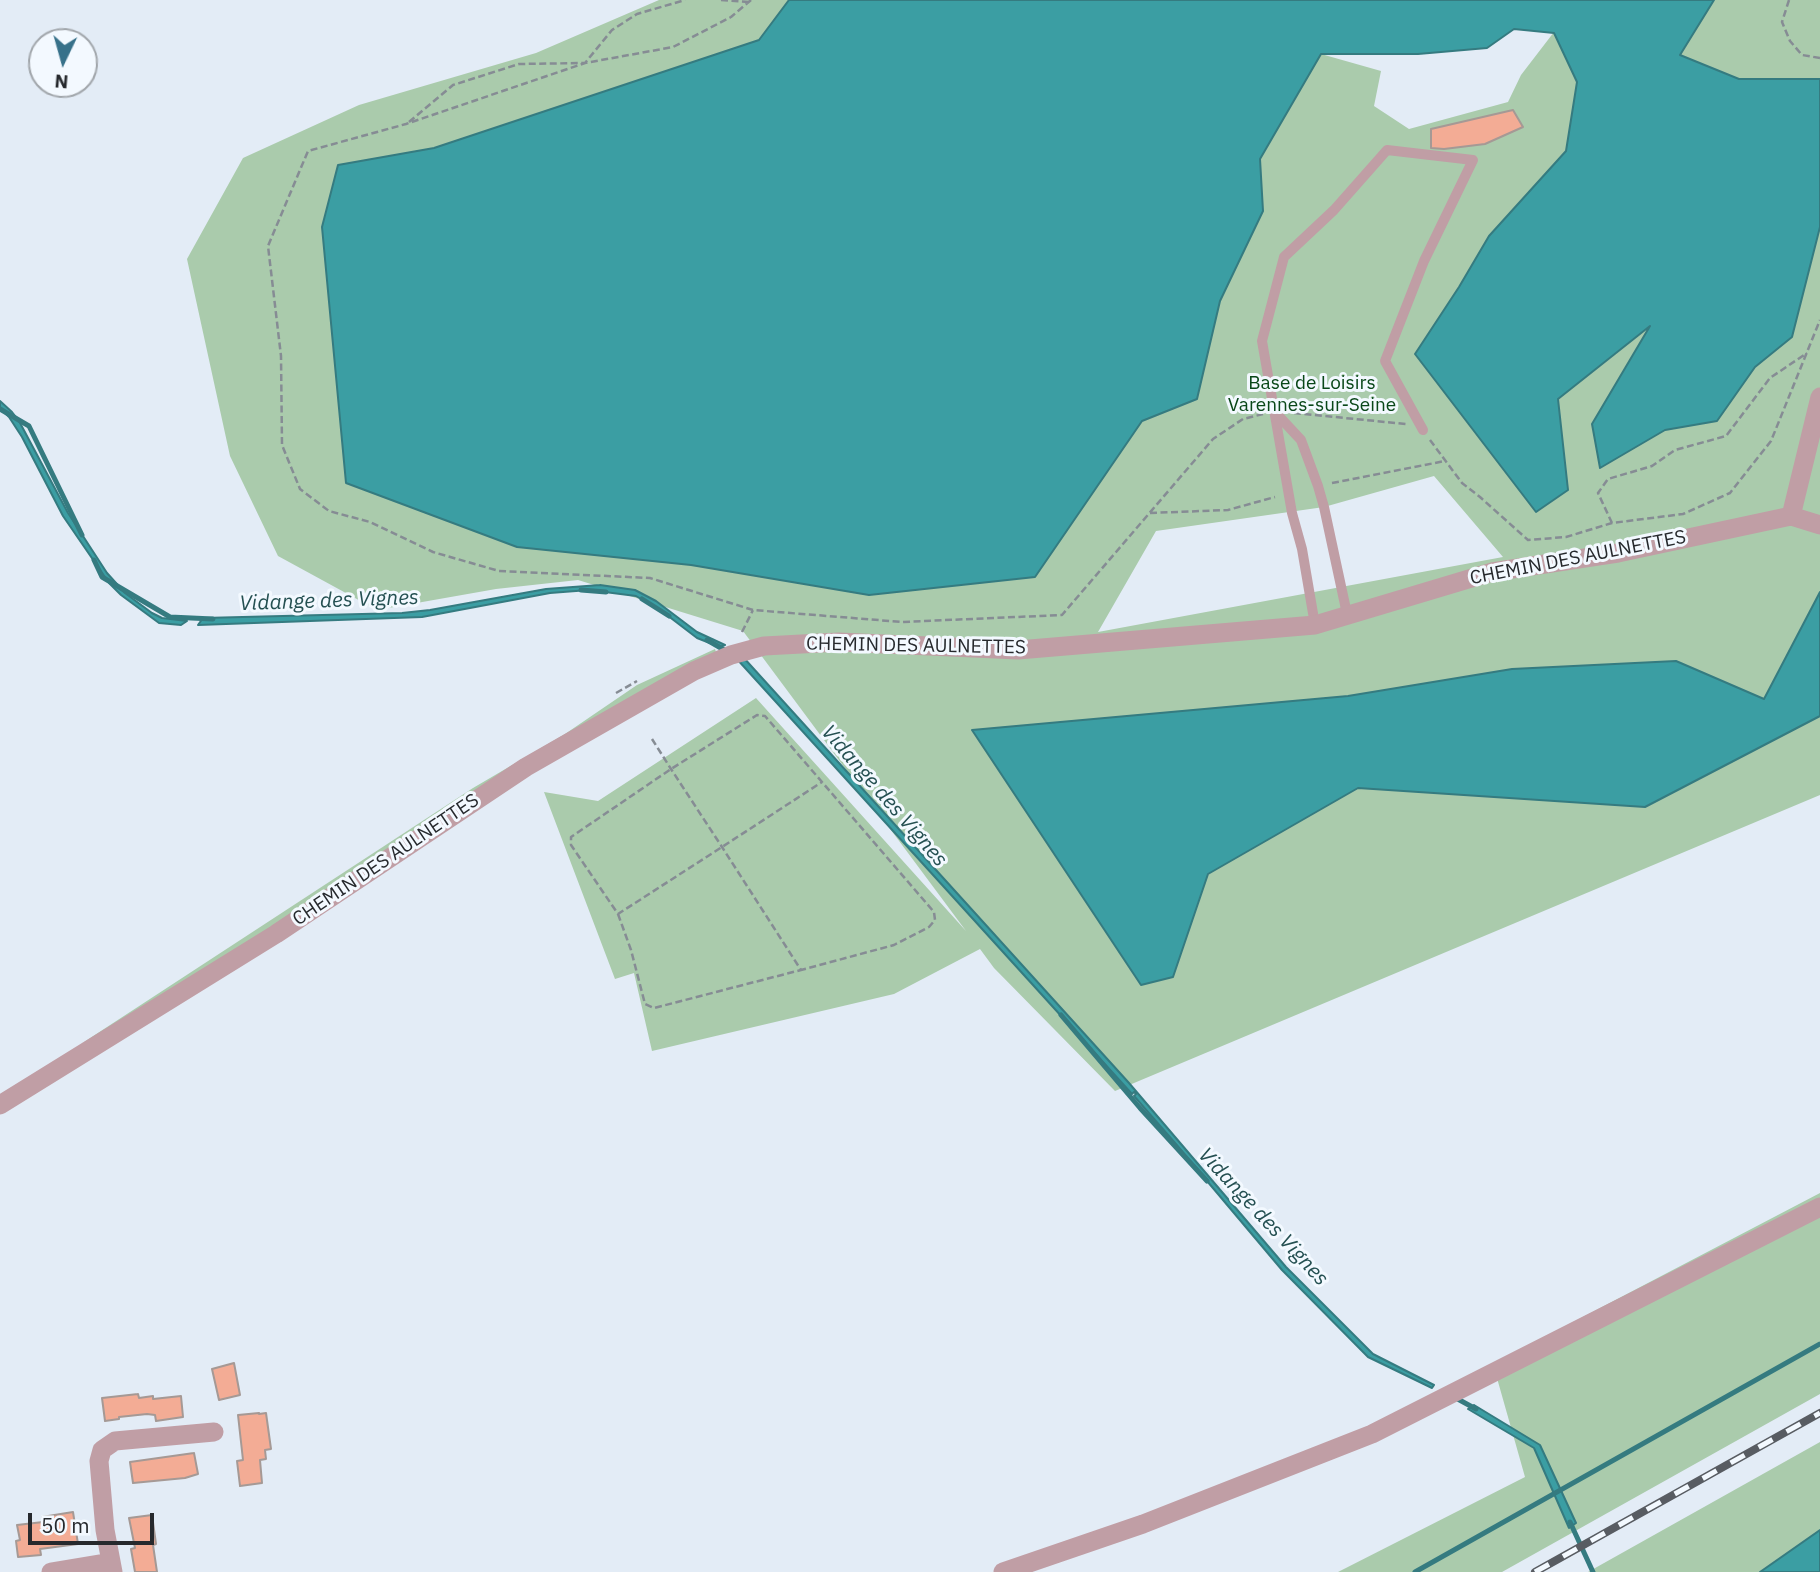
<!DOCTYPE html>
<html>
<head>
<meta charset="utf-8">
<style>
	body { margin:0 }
	#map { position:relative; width:1820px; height:1572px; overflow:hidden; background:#e3ecf6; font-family:"IBM Plex Sans",sans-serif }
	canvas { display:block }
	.north { position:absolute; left:28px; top:28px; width:70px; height:70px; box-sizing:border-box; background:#f3f9ff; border:2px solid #a1a6ab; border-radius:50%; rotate:185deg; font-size:19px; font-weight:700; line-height:28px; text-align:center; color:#26292d }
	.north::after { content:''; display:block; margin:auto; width:24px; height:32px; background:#37718a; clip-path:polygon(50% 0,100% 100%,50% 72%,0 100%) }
	.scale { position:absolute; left:28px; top:1513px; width:126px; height:32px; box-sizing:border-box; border:4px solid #26292d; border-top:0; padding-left:9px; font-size:21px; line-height:24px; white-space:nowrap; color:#26292d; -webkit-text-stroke:5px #f3f9ff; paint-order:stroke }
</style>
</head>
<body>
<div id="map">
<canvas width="1820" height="1572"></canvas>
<div class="north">N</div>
<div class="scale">50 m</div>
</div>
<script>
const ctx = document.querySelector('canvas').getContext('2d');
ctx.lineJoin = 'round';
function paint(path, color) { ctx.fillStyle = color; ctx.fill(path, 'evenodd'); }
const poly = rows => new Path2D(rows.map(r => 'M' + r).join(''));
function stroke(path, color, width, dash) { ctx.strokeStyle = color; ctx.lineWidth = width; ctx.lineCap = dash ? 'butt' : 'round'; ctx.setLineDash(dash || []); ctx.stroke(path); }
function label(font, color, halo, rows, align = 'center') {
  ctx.font = font + ' "IBM Plex Sans",sans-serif'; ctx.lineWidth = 6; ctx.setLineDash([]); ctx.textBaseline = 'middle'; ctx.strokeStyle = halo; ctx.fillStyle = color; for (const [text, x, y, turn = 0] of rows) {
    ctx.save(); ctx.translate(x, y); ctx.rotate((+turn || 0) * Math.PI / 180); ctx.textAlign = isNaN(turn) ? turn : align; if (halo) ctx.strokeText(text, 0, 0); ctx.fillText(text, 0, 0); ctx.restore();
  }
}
const green = poly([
	[659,0,789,0,759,40,434,148,338,166,517,547,691,565,869,595,1035,577,1142,421,1197,399,1220,301,1263,211,1260,159,1321,54,1381,71,1374,106,1409,129,1508,102,1521,75,1554,32,1577,83,1566,151,1489,236,1459,287,1568,490,1558,399,1652,324,1592,424,1600,468,1665,430,1717,421,1755,367,1792,337,1820,227,1820,592,1765,700,1676,661,1512,669,1348,696,973,730,1173,977,1208,874,1358,788,1645,807,1820,716,1820,795,1115,1091,994,968,980,949,894,994,652,1051,634,973,615,979,544,792,598,801,756,698,966,931,743,631,578,580,496,589,377,610,278,556,230,456,187,259,243,158,359,105,536,53],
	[1434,476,1503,557,1098,632,1156,531,1324,507],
	[1714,0,1820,0,1820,79,1739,79,1679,55],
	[715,649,718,658,258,942,81,1044,473,788,565,734,637,685],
	[1820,1193,1820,1394,1502,1572,1338,1572,1525,1477,1493,1364],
	[1820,1442,1820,1572,1588,1572]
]);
const water = poly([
	[789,0,1714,0,1680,55,1739,79,1820,79,1820,227,1792,337,1755,367,1717,421,1665,430,1600,468,1592,424,1650,326,1558,399,1568,490,1536,512,1415,354,1459,287,1489,236,1566,151,1577,82,1554,33,1514,29,1487,48,1418,54,1321,54,1260,159,1263,211,1220,301,1197,399,1142,421,1035,577,869,595,691,565,517,547,346,483,322,227,338,165,434,148,759,40,789,0],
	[0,401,12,412,19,421,68,513,107,573,125,593,152,613,162,618,187,621,181,625,159,623,121,595,109,583,63,516,22,437,9,417,0,408,0,401],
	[600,585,635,590,656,601,697,632,725,645,720,647,697,638,663,612,636,596,589,590,550,593,422,617,198,625,203,618,402,613,430,610,546,589,600,585],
	[1820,592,1820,716,1645,807,1358,788,1208,874,1173,977,1141,985,972,730,1348,696,1512,669,1676,661,1764,699,1820,592],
	[743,657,1129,1083,1286,1267,1373,1354,1434,1385,1432,1388,1368,1357,1282,1270,1175,1143,1134,1096,1136,1094,1134,1092,1132,1094,736,658,743,657],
	[1474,1405,1540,1445,1576,1523,1569,1528,1534,1448,1468,1409,1474,1405],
	[1820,1530,1820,1572,1760,1572,1820,1530]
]);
const stream = poly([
	[0,409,29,426,82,535],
	[94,560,102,577,170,617,213,619],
	[581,590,606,592],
	[642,599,669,616],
	[707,640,726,651],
	[1061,1015,1140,1108,1207,1181],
	[1454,1397,1476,1409],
	[1570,1522,1593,1572],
	[1415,1572,1820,1344]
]);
const building = poly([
	[1513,110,1523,127,1485,144,1444,149,1431,148,1431,129,1513,110],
	[234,1363,240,1395,219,1400,212,1369,234,1363],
	[138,1394,139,1398,153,1396,153,1399,181,1396,183,1417,156,1421,155,1415,147,1414,119,1417,119,1419,105,1421,102,1398,138,1394],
	[259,1413,259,1414,266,1413,271,1449,265,1450,266,1459,260,1460,262,1483,240,1486,237,1461,243,1460,238,1415,259,1413],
	[194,1453,198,1474,185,1478,133,1483,130,1462,194,1453],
	[73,1512,78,1544,40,1549,41,1555,18,1557,16,1541,20,1540,17,1525,43,1522,42,1517,73,1512],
	[152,1515,156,1544,153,1545,157,1572,135,1572,131,1549,135,1548,129,1518,152,1515]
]);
const path = poly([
	[721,0,749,2],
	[751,0,731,17,673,47,585,63,406,124,308,151,268,246,281,356,282,445,300,489,329,511,370,522,433,552,499,571,650,578,753,610,902,622,1062,615,1213,439,1243,419,1263,414],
	[1789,0,1782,22,1790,41,1802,55,1820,58],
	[409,122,453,85,519,64,585,63,612,30,637,14,685,0],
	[1294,413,1406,424],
	[1430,440,1462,483,1480,497,1528,540,1566,537,1612,523,1683,514,1730,493,1771,441,1820,320],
	[1332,483,1445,461],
	[1150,513,1228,510,1275,497],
	[1612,523,1598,493,1608,479,1652,466,1675,450,1726,436,1770,378,1807,353],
	[742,632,753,610],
	[616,693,637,681],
	[652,739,671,769,722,847,801,970,894,945,929,927,935,920,934,912,822,782,765,716,757,715,671,769,571,837,571,845,618,914,722,847,822,782],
	[618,914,631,950,645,1004,654,1008,801,970]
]);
const lane = poly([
	[1274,411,1301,440,1318,486,1324,507,1347,614],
	[1315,625,1302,549,1292,513,1262,341,1284,257,1334,210,1387,150,1473,160,1424,261,1385,361,1423,430]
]);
const street = poly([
	[1791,516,1820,397],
	[0,1105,276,934,526,767,694,671,731,655,764,646,839,642,1018,650,1315,625,1492,572,1618,553,1791,516,1820,525],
	[51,1572,111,1562],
	[113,1572,105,1530,99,1461,102,1450,115,1441,214,1432],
	[1003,1572,1143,1524,1372,1434,1820,1207]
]);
const rail = poly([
	[1535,1572,1820,1413]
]);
const parkNames = [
	["Base de Loisirs",1312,384],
	["Varennes-sur-Seine",1312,406]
];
const streetNames = [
	["CHEMIN DES AULNETTES",1578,558,-11],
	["CHEMIN DES AULNETTES",916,646,1],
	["CHEMIN DES AULNETTES",386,860,-34]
];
const waterNames = [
	["Vidange des Vignes",329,601,-2],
	["Vidange des Vignes",884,796,49],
	["Vidange des Vignes",1263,1217,47]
];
paint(green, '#aacbac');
paint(water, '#3b9ea3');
stroke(water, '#357b80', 2);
stroke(stream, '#357b80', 5);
paint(building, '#f3ac95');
stroke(building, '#a59995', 2);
stroke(path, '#868c94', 2.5, [7, 3.5]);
stroke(lane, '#c09ea5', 10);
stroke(street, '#c09ea5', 19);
stroke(rail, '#585c62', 8);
stroke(rail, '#f3f9ff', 5, [16]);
label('19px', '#094719', '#f3f9ff', parkNames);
label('19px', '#26292d', '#f3f9ff', streetNames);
label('italic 21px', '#255052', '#f3f9ff', waterNames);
</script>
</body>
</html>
